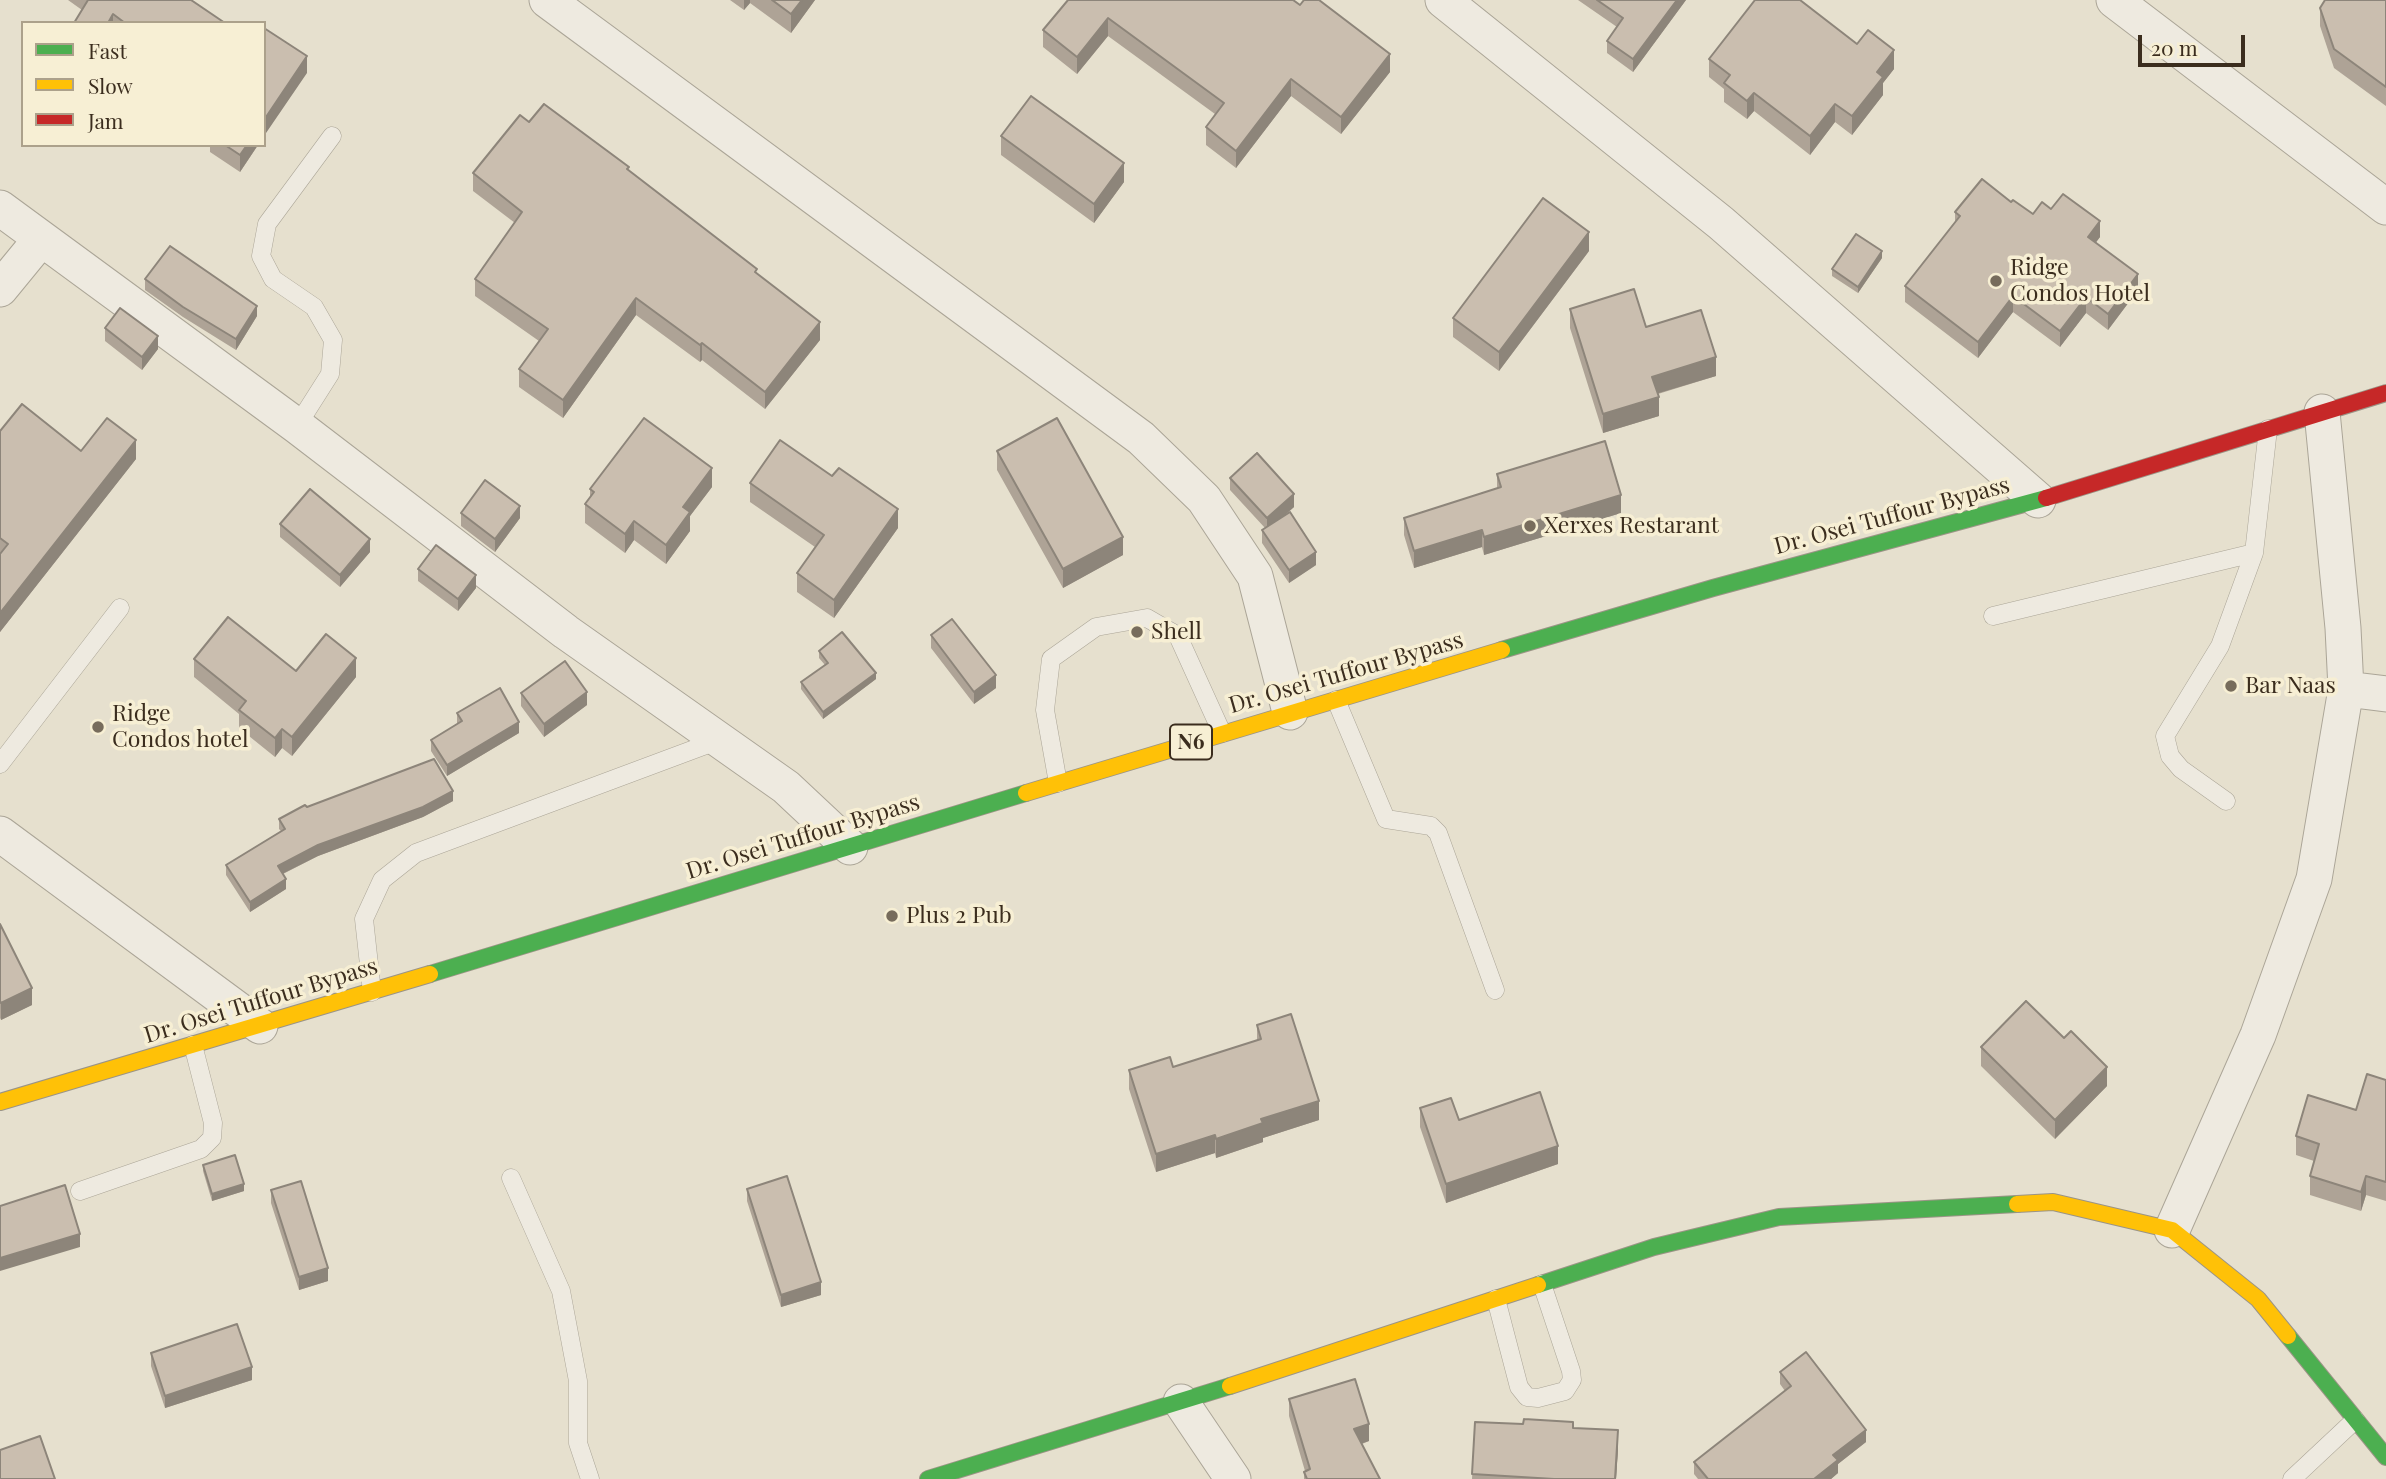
<!DOCTYPE html>
<html>
<head>
<meta charset="utf-8">
<style>
	body { margin:0 }
	#map { position:relative; width:2386px; height:1479px; overflow:hidden; background:#e6e0ce; font-family:"Playfair Display",serif }
	canvas { display:block }
	.legend { position:absolute; left:21px; top:21px; width:245px; height:126px; box-sizing:border-box; background:#f7efd4; border:2px solid #aca18b; margin:0; padding:9px 12px; list-style:none; font-size:21px; color:#3b2d1e }
	.legend li { display:flex; align-items:center; gap:14px; height:35px }
	.legend b { width:35px; border:2px solid #aca18b }
	.scale { position:absolute; left:2138px; top:35px; width:107px; height:32px; box-sizing:border-box; border:4px solid #3b2d1e; border-top:0; padding-left:9px; font-size:21px; line-height:24px; white-space:nowrap; color:#3b2d1e; -webkit-text-stroke:5px #f7efd4; paint-order:stroke }
</style>
</head>
<body>
<div id="map">
<canvas width="2386" height="1479"></canvas>
<ul class="legend">
<li><b style="height:9px;background:#4caf50"></b>Fast</li>
<li><b style="height:9px;background:#ffc107"></b>Slow</li>
<li><b style="height:9px;background:#c62828"></b>Jam</li>
</ul>
<div class="scale">20 m</div>
</div>
<script>
const ctx = document.querySelector('canvas').getContext('2d');
ctx.lineJoin = 'round';
const poly = rows => new Path2D(rows.map(r => 'M' + r).join(''));
function stroke(path, color, width, dash) { ctx.strokeStyle = color; ctx.lineWidth = width; ctx.lineCap = dash ? 'butt' : 'round'; ctx.setLineDash(dash || []); ctx.stroke(path); }
function paint(path, color) { ctx.fillStyle = color; ctx.fill(path, 'evenodd'); }
function label(font, color, halo, rows, align = 'center') {
  ctx.font = font + ' "Playfair Display",serif'; ctx.lineWidth = 7; ctx.setLineDash([]); ctx.textBaseline = 'middle'; ctx.strokeStyle = halo; ctx.fillStyle = color; for (const [text, x, y, turn = 0] of rows) {
    ctx.save(); ctx.translate(x, y); ctx.rotate((+turn || 0) * Math.PI / 180); ctx.textAlign = isNaN(turn) ? turn : align; if (halo) ctx.strokeText(text, 0, 0); ctx.fillText(text, 0, 0); ctx.restore();
  }
}
const lane = poly([
	[297,426,330,374,333,340,314,307,273,279,261,256,267,224,332,136],
	[1993,616,2254,553],
	[1336,700,1386,819,1431,826,1438,833,1495,990],
	[0,764,120,608],
	[1058,783,1045,710,1051,659,1096,627,1147,618,1178,636,1222,733],
	[2226,801,2181,769,2170,756,2165,736,2220,646,2254,553,2268,429],
	[372,992,364,919,382,880,416,853,719,740],
	[511,1178,561,1291,578,1381,578,1443,590,1479],
	[80,1191,201,1149,212,1138,213,1123,193,1045],
	[1496,1299,1519,1387,1527,1397,1538,1398,1565,1391,1572,1380,1571,1371,1542,1284],
	[2292,1479,2355,1420]
]);
const street = poly([
	[547,0,1141,438,1204,499,1255,576,1290,712],
	[1443,0,1721,223,2038,500],
	[2114,0,2386,207],
	[0,208,297,426,566,632,786,787,850,847],
	[0,289,41,239],
	[2346,689,2386,694],
	[0,834,260,1026],
	[2172,1230,2258,1035,2314,879,2346,689,2343,628,2322,412],
	[1181,1402,1233,1479]
]);
const fast = poly([
	[1502,650,1713,588,2046,498],
	[430,974,1026,793],
	[1538,1285,1654,1247,1779,1217,2017,1204],
	[2288,1336,2386,1457],
	[928,1479,1230,1386]
]);
const slow = poly([
	[1026,793,1502,650],
	[0,1102,430,974],
	[2017,1204,2053,1202,2172,1230,2258,1299,2288,1336],
	[1230,1386,1538,1285]
]);
const jam = poly([
	[2046,498,2386,393]
]);
const wall = poly([
	[68,0,191,0,225,23,74,23,82,10],
	[730,0,815,0,791,33,750,3,744,10],
	[1068,0,1390,72,1341,134,1291,96,1236,168,1206,145,1206,127,1215,114,1108,36,1077,74,1043,47,1043,30],
	[1578,0,1686,0,1633,72,1607,53,1607,41,1617,27],
	[2386,0,2386,106,2334,68,2320,26,2320,8],
	[1857,44,1894,69,1883,83,1883,95,1852,135,1835,122,1810,155,1754,111,1747,119,1724,102,1724,89,1709,77,1709,59],
	[529,122,629,171,757,273,820,340,765,409,702,360,700,362,636,315,563,418,519,387,519,369,539,341,475,296,475,279,515,223,473,191,473,173],
	[1001,136,1124,182,1094,223,1001,155],
	[210,145,258,145,240,172,210,152],
	[2011,202,2033,214,2051,209,2100,237,2096,242,2138,290,2108,330,2086,313,2060,347,2013,312,1978,358,1905,302,1905,286,1955,222,1955,212],
	[1589,251,1499,371,1453,337,1453,318],
	[1882,258,1858,293,1832,276,1832,269],
	[145,279,257,316,236,350,183,317,145,290],
	[1570,309,1646,327,1716,376,1658,394,1659,416,1603,433,1570,328],
	[105,328,158,349,142,370,105,341],
	[0,431,81,451,136,459,0,632],
	[997,451,1123,555,1063,588,997,470],
	[1497,474,1621,513,1484,555,1482,547,1414,568,1404,535,1404,518,1497,488],
	[1230,478,1294,507,1285,515,1316,565,1289,583,1262,543,1262,530,1265,528,1230,490],
	[750,483,898,528,834,618,797,592,797,573,815,547,750,502],
	[712,487,690,516,690,531,666,564,634,540,625,553,585,523,585,504,590,497,590,489],
	[461,513,520,518,495,552,461,526],
	[280,524,370,552,340,587,280,537],
	[418,569,476,588,458,611,418,581],
	[931,635,996,688,974,704,931,648],
	[819,651,876,679,823,719,801,689,801,682,825,665,819,658],
	[194,659,296,671,356,677,292,756,282,748,275,757,239,728,239,714,194,677],
	[521,693,587,705,544,737,521,706],
	[457,713,519,733,447,776,431,751,431,740,457,724],
	[453,801,423,817,318,856,283,874,286,889,250,912,226,875,226,865,281,831,279,829,279,819,307,807],
	[0,924,32,1005,1,1020,0,1018],
	[1257,1025,1319,1120,1263,1138,1263,1142,1216,1158,1215,1153,1156,1172,1129,1089,1129,1070,1173,1067,1257,1041],
	[1981,1047,2107,1086,2055,1139,1981,1066],
	[2386,1080,2386,1201,2366,1195,2361,1211,2310,1195,2310,1176,2314,1161,2296,1155,2296,1136,2356,1110],
	[1420,1108,1459,1120,1558,1164,1446,1203,1420,1127],
	[203,1165,244,1191,212,1201,203,1171],
	[747,1189,821,1295,781,1307,747,1201],
	[271,1190,328,1281,299,1290,271,1203],
	[151,1353,252,1380,165,1408,151,1366],
	[1780,1372,1866,1442,1838,1464,1838,1473,1831,1479,1698,1479,1694,1474,1694,1462,1785,1391,1780,1384],
	[1289,1399,1369,1441,1362,1444,1380,1479,1304,1479,1304,1472,1305,1471,1289,1416],
	[1475,1422,1573,1428,1618,1449,1616,1479,1472,1479]
]);
const shadedWall = poly([
	[744,0,750,0,750,3,744,10],
	[802,0,815,0,791,33,791,14],
	[1677,0,1686,0,1633,72,1633,59],
	[113,14,113,23,108,23],
	[1108,18,1108,36,1077,74,1077,57],
	[1894,50,1894,69,1883,83,1883,95,1852,135,1852,116,1877,72],
	[1390,54,1390,72,1341,134,1341,117],
	[307,56,307,73,264,136,264,120],
	[1291,79,1291,96,1236,168,1236,151],
	[1754,93,1754,111,1747,119,1747,101],
	[1835,104,1835,122,1810,155,1810,136],
	[247,145,258,145,240,172,240,155],
	[1124,163,1124,182,1094,223,1094,204],
	[2100,221,2100,237,2088,253,2088,237],
	[1589,232,1589,251,1499,371,1499,352],
	[1882,251,1882,258,1858,293,1858,287],
	[2138,274,2138,290,2108,330,2108,314],
	[2013,296,2013,312,1978,358,1978,342],
	[2086,297,2086,313,2060,347,2060,331],
	[636,298,636,315,563,418,563,400],
	[257,306,257,316,236,350,236,339],
	[820,322,820,340,765,409,765,392],
	[158,336,158,349,142,370,142,357],
	[702,343,702,360,700,362,700,345],
	[1716,357,1716,376,1652,395,1652,377],
	[1659,397,1659,416,1603,433,1603,414],
	[136,440,136,459,0,632,0,613],
	[712,468,712,487,690,516,690,531,666,564,666,545,683,507],
	[1294,494,1294,507,1267,531,1267,518],
	[1621,495,1621,513,1484,555,1484,537],
	[520,506,520,518,495,552,495,539],
	[898,509,898,528,834,618,834,600],
	[634,521,634,540,625,553,625,534],
	[1482,530,1482,547,1414,568,1414,551],
	[1123,537,1123,555,1063,588,1063,569],
	[370,539,370,552,340,587,340,575],
	[1316,552,1316,565,1289,583,1289,570],
	[476,575,476,588,458,611,458,599],
	[356,658,356,677,292,756,292,737],
	[876,673,876,679,823,719,823,712],
	[996,675,996,688,974,704,974,692],
	[587,692,587,705,544,737,544,724],
	[519,722,519,733,447,776,447,765],
	[282,729,282,748,275,757,275,738],
	[453,791,453,801,423,817,318,856,278,876,278,866,318,845],
	[286,879,286,889,250,912,250,902],
	[32,988,32,1005,1,1020,1,1003],
	[2107,1067,2107,1086,2055,1139,2055,1120],
	[1319,1101,1319,1120,1263,1138,1263,1142,1216,1158,1216,1139,1261,1119],
	[1215,1135,1215,1153,1156,1172,1156,1154],
	[1558,1146,1558,1164,1446,1203,1446,1184],
	[2366,1176,2366,1195,2361,1211,2361,1192],
	[244,1184,244,1191,212,1201,212,1194],
	[80,1234,80,1247,0,1271,0,1258],
	[328,1268,328,1281,299,1290,299,1277],
	[821,1282,821,1295,781,1307,781,1295],
	[252,1367,252,1380,165,1408,165,1396],
	[1369,1424,1369,1441,1354,1446,1354,1429],
	[1618,1430,1618,1449,1616,1479,1615,1479],
	[1866,1430,1866,1442,1838,1464,1838,1473,1831,1479,1814,1479,1833,1455]
]);
const building = poly([
	[88,0,191,0,225,23,125,23,113,14,108,23,74,23,88,0],
	[772,0,802,0,791,14,772,0],
	[1068,0,1293,0,1300,5,1304,0,1319,0,1390,54,1341,117,1291,79,1236,151,1206,127,1224,103,1108,18,1077,57,1043,30,1068,0],
	[1597,0,1677,0,1633,59,1607,41,1623,18,1597,0],
	[1755,0,1800,0,1857,44,1868,30,1894,50,1877,72,1883,77,1852,116,1835,104,1810,136,1754,93,1747,101,1724,83,1730,75,1709,59,1755,0],
	[2325,0,2386,0,2386,87,2334,49,2320,8,2325,0],
	[264,28,307,56,264,120,264,28],
	[1031,96,1124,163,1094,204,1001,136,1031,96],
	[544,104,629,167,627,169,757,269,755,272,820,322,765,392,702,343,700,345,636,298,563,400,519,369,548,329,475,279,522,212,473,173,520,115,529,122,544,104],
	[225,145,247,145,240,155,225,145],
	[1982,179,2011,202,2013,200,2033,214,2042,202,2051,209,2063,194,2100,221,2088,237,2138,274,2108,314,2086,297,2060,331,2013,296,1978,342,1905,286,1960,216,1955,212,1982,179],
	[1543,198,1589,232,1499,352,1453,318,1543,198],
	[1856,234,1882,251,1858,287,1832,269,1856,234],
	[170,246,257,306,236,339,183,307,145,279,170,246],
	[1634,289,1646,327,1701,310,1716,357,1652,377,1659,397,1603,414,1570,309,1634,289],
	[120,308,158,336,142,357,105,328,120,308],
	[22,404,81,451,107,418,136,440,0,613,0,554,8,544,0,538,0,431,22,404],
	[644,418,712,468,683,507,690,512,666,545,634,521,625,534,585,504,594,492,590,489,644,418],
	[1057,418,1123,537,1063,569,997,451,1057,418],
	[780,440,832,476,839,468,898,509,834,600,797,573,824,535,750,483,780,440],
	[1605,441,1621,495,1484,537,1482,530,1414,551,1404,518,1501,487,1497,474,1605,441],
	[1257,453,1294,494,1267,518,1230,478,1257,453],
	[485,480,520,506,495,539,461,513,485,480],
	[310,489,370,539,340,575,280,524,310,489],
	[1290,512,1316,552,1289,570,1262,530,1290,512],
	[436,545,476,575,458,599,418,569,436,545],
	[228,617,296,671,326,634,356,658,292,737,282,729,275,738,239,710,246,701,194,659,228,617],
	[952,619,996,675,974,692,931,635,952,619],
	[842,632,876,673,823,712,801,682,828,663,819,651,842,632],
	[565,661,587,692,544,724,521,693,565,661],
	[500,688,519,722,447,765,431,740,462,721,457,713,500,688],
	[434,759,453,791,423,807,318,845,278,866,286,879,250,902,226,865,285,829,279,819,305,805,307,807,434,759],
	[0,924,32,988,1,1003,0,1001,0,924],
	[2026,1001,2064,1038,2071,1031,2107,1067,2055,1120,1981,1047,2026,1001],
	[1291,1014,1319,1101,1261,1119,1263,1123,1216,1139,1215,1135,1156,1154,1129,1070,1170,1057,1173,1067,1261,1039,1257,1025,1291,1014],
	[2367,1074,2386,1080,2386,1182,2366,1176,2361,1192,2310,1176,2319,1144,2296,1136,2308,1095,2356,1110,2367,1074],
	[1540,1092,1558,1146,1446,1184,1420,1108,1451,1098,1459,1120,1540,1092],
	[235,1155,244,1184,212,1194,203,1165,235,1155],
	[787,1176,821,1282,781,1295,747,1189,787,1176],
	[301,1181,328,1268,299,1277,271,1190,301,1181],
	[65,1185,80,1234,0,1258,0,1206,65,1185],
	[237,1324,252,1367,165,1396,151,1353,237,1324],
	[1806,1352,1866,1430,1833,1455,1838,1460,1814,1479,1708,1479,1694,1462,1791,1386,1780,1372,1806,1352],
	[1355,1379,1369,1424,1354,1429,1380,1479,1307,1479,1304,1472,1310,1469,1289,1399,1355,1379],
	[1524,1419,1573,1422,1573,1428,1618,1430,1615,1479,1554,1479,1472,1474,1475,1422,1523,1424,1524,1419],
	[40,1436,55,1479,0,1479,0,1450,40,1436]
]);
const markers = [
	[1996,281,7,"#776c5c"],
	[1530,526,7,"#776c5c"],
	[1137,632,7,"#776c5c"],
	[2231,686,7,"#776c5c"],
	[98,727,7,"#776c5c"],
	[892,916,7,"#776c5c"]
];
const shields = [
	[1191,742,42]
];
const shieldNames = [
	["N6",1191,742]
];
const poiNames = [
	["Ridge",2010,268],
	["Condos Hotel",2010,294],
	["Xerxes Restarant",1544,526],
	["Shell",1151,632],
	["Bar Naas",2245,686],
	["Ridge",112,714],
	["Condos hotel",112,740],
	["Plus 2 Pub",906,916]
];
const streetNames = [
	["Dr. Osei Tuffour Bypass",1892,516,-15],
	["Dr. Osei Tuffour Bypass",1346,673,-16],
	["Dr. Osei Tuffour Bypass",803,837,-17],
	["Dr. Osei Tuffour Bypass",261,1001,-17]
];
stroke(lane, '#aba597', 19);
stroke(street, '#aba597', 37);
stroke(fast, '#9b9486', 18);
stroke(slow, '#9b9486', 18);
stroke(jam, '#9b9486', 18);
stroke(lane, '#eeeae0', 18);
stroke(street, '#eeeae0', 35);
stroke(fast, '#4caf50', 16);
stroke(slow, '#ffc107', 16);
stroke(jam, '#c62828', 16);
paint(wall, '#aea396');
paint(shadedWall, '#8d857a');
paint(building, '#cabeaf');
stroke(building, '#8d857a', 2);
for (const [x, y, r, color] of markers) { const dot = new Path2D(); dot.arc(x, y, r, 0, 2 * Math.PI); ctx.fillStyle = color; ctx.fill(dot); stroke(dot, '#f7efd4', 2.5); }
for (const [x, y, w] of shields) { const box = new Path2D(); box.roundRect(x - w / 2, y - 17.5, w, 35, 5); ctx.fillStyle = '#f7efd4'; ctx.fill(box); stroke(box, '#3b2d1e', 2); }
label('bold 21px', '#3b2d1e', null, shieldNames);
label('23px', '#3b2d1e', '#f7efd4', poiNames, 'left');
label('23px', '#3b2d1e', '#f7efd4', streetNames);
</script>
</body>
</html>
